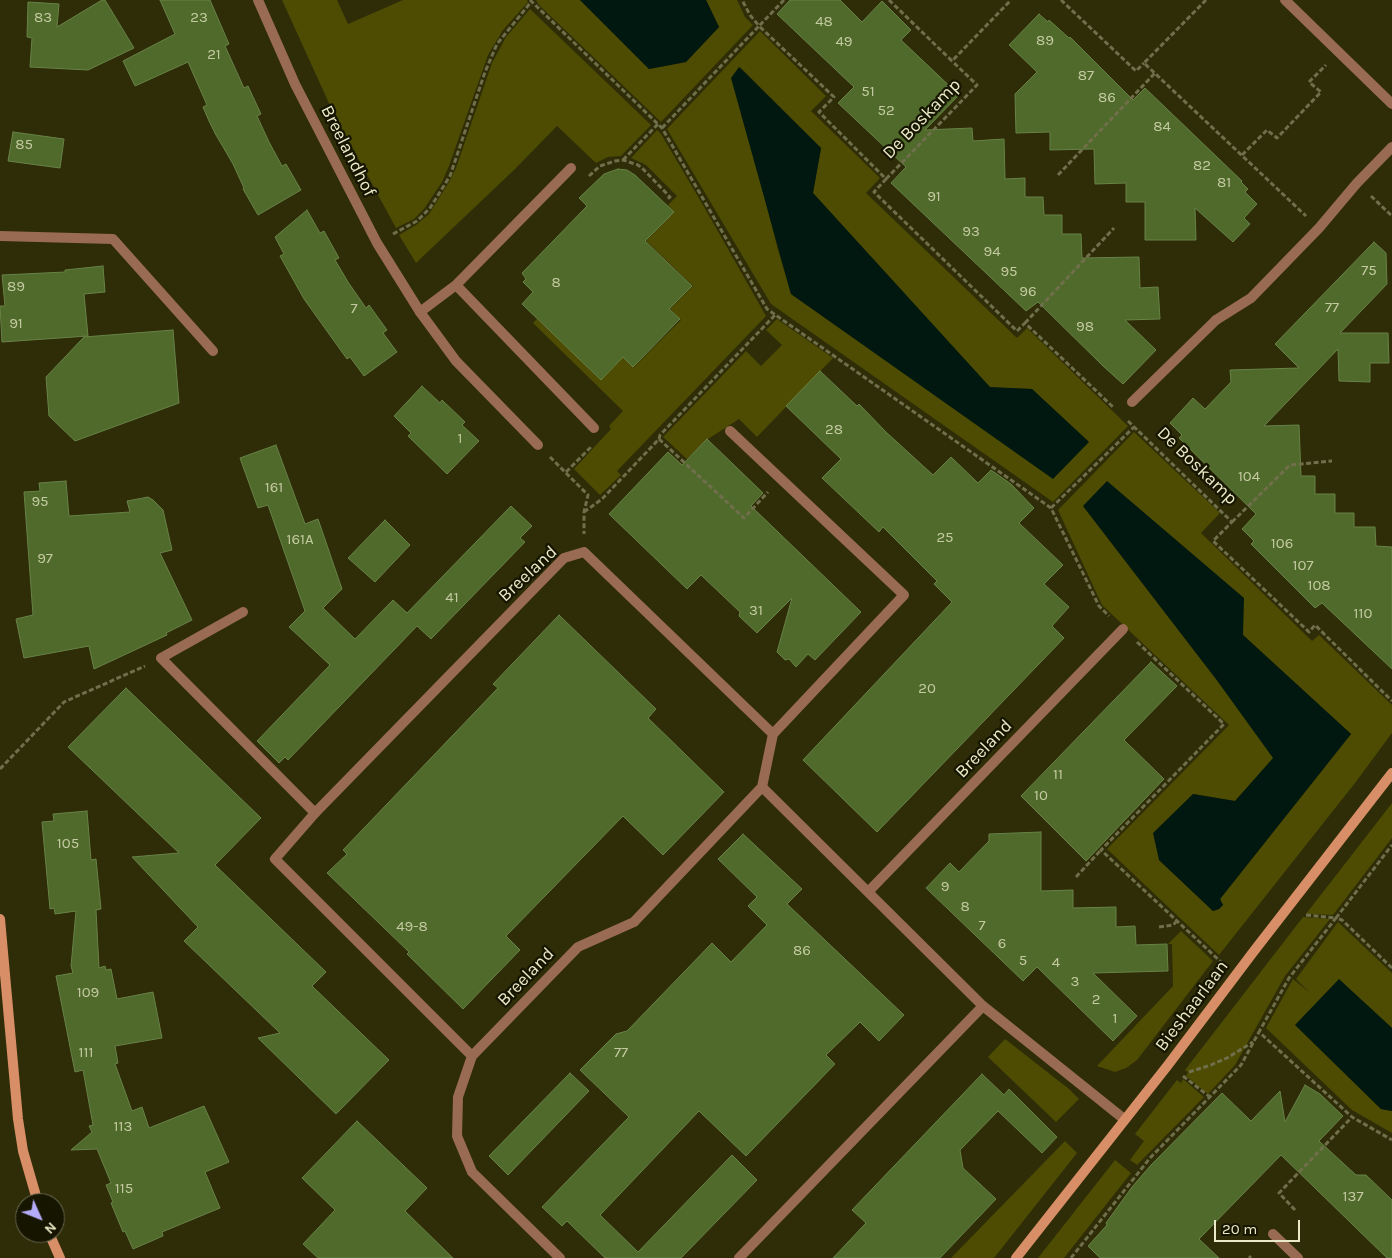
<!DOCTYPE html>
<html>
<head>
<meta charset="utf-8">
<style>
	body { margin:0 }
	#map { position:relative; width:1392px; height:1258px; overflow:hidden; background:#2e2d08; font-family:Karla,sans-serif }
	canvas { display:block }
	.north { position:absolute; left:15px; top:1193px; width:50px; height:50px; box-sizing:border-box; background:#161500; border:1px solid #6b6a50; border-radius:50%; rotate:134deg; font-size:14px; font-weight:700; line-height:20px; text-align:center; color:#eaeac8 }
	.north::after { content:''; display:block; margin:auto; width:18px; height:22px; background:#b4acf9; clip-path:polygon(50% 0,100% 100%,50% 72%,0 100%) }
	.scale { position:absolute; left:1214px; top:1220px; width:86px; height:22px; box-sizing:border-box; border:2px solid #eaeac8; border-top:0; padding-left:6px; font-size:15px; line-height:18px; white-space:nowrap; color:#eaeac8; -webkit-text-stroke:4px #161500; paint-order:stroke }
</style>
</head>
<body>
<div id="map">
<canvas width="1392" height="1258"></canvas>
<div class="north">N</div>
<div class="scale">20 m</div>
</div>
<script>
const ctx = document.querySelector('canvas').getContext('2d');
ctx.lineJoin = 'round';
function paint(path, color) { ctx.fillStyle = color; ctx.fill(path, 'evenodd'); }
const poly = rows => new Path2D(rows.map(r => 'M' + r).join(''));
function stroke(path, color, width, dash) { ctx.strokeStyle = color; ctx.lineWidth = width; ctx.lineCap = dash ? 'butt' : 'round'; ctx.setLineDash(dash || []); ctx.stroke(path); }
function label(font, color, halo, rows, align = 'center') {
  ctx.font = font + ' Karla,sans-serif'; ctx.lineWidth = 4.5; ctx.setLineDash([]); ctx.textBaseline = 'middle'; ctx.strokeStyle = halo; ctx.fillStyle = color; for (const [text, x, y, turn = 0] of rows) {
    ctx.save(); ctx.translate(x, y); ctx.rotate((+turn || 0) * Math.PI / 180); ctx.textAlign = isNaN(turn) ? turn : align; if (halo) ctx.strokeText(text, 0, 0); ctx.fillText(text, 0, 0); ctx.restore();
  }
}
const green = poly([
	[282,0,337,0,348,24,403,0,527,0,528,2,503,30,488,55,449,166,442,182,424,209,414,219,396,228,333,112],
	[536,0,580,0,649,69,686,62,719,27,706,0,737,0,745,17,753,25,661,122,539,5],
	[530,9,651,125,621,156,608,157,596,163,557,126,514,170,416,263,399,235,416,225,429,214,449,182,456,168,492,63,506,37],
	[760,31,826,96,811,111,880,178,866,193,1017,338,1027,328,1128,426,1053,502,771,304,667,129],
	[740,67,821,148,813,193,990,388,1032,389,1089,442,881,357,791,294,778,250,756,165],
	[657,130,661,134,703,205,766,316,617,471,621,475,600,495,574,469,611,429,609,426,623,411,533,323,537,319,601,380,623,357,634,367,681,320,670,309,693,286,646,241,674,212,668,205,677,196,646,165,631,158],
	[777,319,833,358,757,437,739,419,708,439,687,459,663,437,746,351,761,366,782,345,766,330],
	[1134,432,1220,513,1201,533,1312,641,1319,635,1392,705,1392,733,1355,783,1219,955,1107,849,1229,725,1102,605,1058,510],
	[1083,506,1243,635,1351,734,1220,899,1223,905,1219,909,1213,911,1159,860,1193,794,1235,801,1274,758,1216,679],
	[1392,803,1392,838,1333,915,1306,914],
	[1303,917,1330,919,1285,976,1235,1065,1208,1094,1186,1076,1188,1072,1185,1070],
	[1338,922,1392,973,1392,1028,1339,980,1296,1025,1381,1109,1392,1111,1392,1133,1352,1110,1266,1028,1293,979,1310,993,1296,979],
	[1181,931,1213,961,1137,1060,1126,1068,1115,1072,1097,1066,1173,986,1172,944,1168,944],
	[1005,1039,1069,1089,1079,1099,1056,1122,988,1057],
	[1183,1079,1204,1097,1137,1165,1130,1160,1144,1141,1135,1134,1177,1080,1181,1083],
	[1065,1141,1077,1153,994,1258,951,1258],
	[1115,1160,1131,1173,1064,1258,1038,1258]
]);
const water = poly([
	[580,0,706,0,719,27,686,62,649,69],
	[739,67,821,148,813,193,990,387,1032,389,1089,442,1053,479,791,294,731,78],
	[1107,481,1244,598,1243,635,1351,734,1220,899,1223,905,1219,909,1213,911,1159,860,1153,833,1193,794,1235,801,1273,758,1216,679,1083,506],
	[1339,979,1392,1028,1392,1111,1381,1109,1295,1025]
]);
const building = poly([
	[102,0,105,0,134,48,88,70,30,67,32,38,27,37,28,2,59,4,57,27,102,0],
	[160,0,210,0,229,44,225,46,244,88,248,86,261,114,257,116,269,142,282,166,286,164,301,190,258,215,243,189,244,188,233,164,216,135,209,121,203,107,207,105,188,62,135,86,123,61,175,34,160,0],
	[790,0,840,0,862,22,882,1,911,30,901,40,959,95,925,130,972,128,973,141,1004,139,1005,179,1025,178,1025,197,1043,197,1044,215,1062,215,1062,234,1081,234,1082,258,1139,257,1140,288,1158,287,1160,319,1125,320,1156,350,1126,381,1123,384,1103,366,1038,302,1026,311,891,183,906,167,838,103,854,87,777,14,790,0],
	[1039,14,1048,22,1049,20,1069,38,1070,37,1133,100,1145,88,1242,181,1241,182,1248,189,1245,192,1257,204,1244,218,1250,224,1233,242,1195,208,1196,240,1145,240,1145,202,1126,202,1126,183,1095,184,1094,149,1050,150,1050,132,1016,133,1015,94,1037,72,1009,45,1039,14],
	[13,132,64,139,60,168,8,161,13,132],
	[618,169,627,170,635,175,674,212,645,241,692,286,669,309,680,319,633,367,623,357,601,380,522,304,533,292,523,282,526,279,522,273,587,206,579,198,604,174,618,169],
	[307,210,320,233,324,231,339,258,335,260,348,282,366,308,369,305,387,330,383,333,397,352,364,376,350,357,347,359,304,299,280,256,284,254,275,237,307,210],
	[1374,242,1386,253,1387,284,1340,333,1388,333,1389,363,1370,363,1370,382,1339,381,1338,349,1264,426,1299,425,1301,476,1315,476,1315,494,1335,494,1335,513,1354,513,1354,527,1375,527,1376,546,1392,547,1392,669,1322,603,1315,608,1251,544,1254,541,1242,529,1256,514,1179,438,1182,435,1170,423,1193,398,1205,409,1231,382,1230,370,1299,368,1275,344,1374,242],
	[103,266,105,292,84,294,88,336,2,342,0,306,5,306,2,275,65,272,65,270,103,266],
	[173,330,179,403,75,441,49,416,46,377,84,337,173,330],
	[820,371,857,406,859,404,886,432,933,475,951,457,978,483,991,470,1011,484,1034,508,1019,523,1063,565,1044,584,1069,607,1052,626,1064,638,877,832,803,760,952,602,934,584,937,581,883,527,879,532,822,478,841,459,786,406,820,371],
	[422,386,440,403,442,400,465,422,462,425,479,441,447,474,408,436,411,433,394,416,422,386],
	[707,439,763,493,751,506,861,612,815,660,808,654,796,667,789,659,785,660,777,652,792,598,757,633,739,616,740,612,701,575,687,589,609,514,668,452,682,465,707,439],
	[276,445,305,524,318,519,342,589,323,608,355,639,393,600,407,613,511,506,532,526,520,538,525,542,431,639,417,626,288,760,285,757,279,763,257,741,330,665,289,627,305,611,268,505,258,508,240,458,276,445],
	[66,481,69,516,130,512,127,501,143,498,148,497,153,500,163,510,172,550,160,553,192,620,166,633,167,635,94,669,89,646,24,658,16,619,33,615,24,492,40,491,39,483,66,481],
	[385,520,410,545,375,582,348,558,385,520],
	[559,615,656,709,648,718,724,792,663,855,623,816,506,936,520,950,463,1009,407,954,409,952,327,873,347,854,343,850,498,688,493,684,559,615],
	[1151,662,1177,686,1124,740,1164,779,1086,861,1021,796,1151,662],
	[126,688,261,818,215,865,326,972,312,986,389,1060,336,1114,258,1038,280,1033,184,941,198,927,132,857,179,853,68,747,126,688],
	[87,811,91,860,96,859,101,909,96,910,99,968,105,966,106,970,111,969,117,999,153,992,162,1038,115,1046,118,1063,115,1064,132,1111,142,1107,149,1128,204,1106,229,1162,205,1172,220,1208,162,1232,163,1236,133,1249,125,1231,123,1232,111,1203,113,1202,106,1185,111,1183,97,1149,71,1150,92,1132,89,1126,93,1125,83,1070,75,1072,56,976,73,973,71,966,76,911,55,914,54,908,50,909,42,822,54,821,53,814,87,811],
	[1041,832,1041,891,1073,890,1073,908,1116,907,1116,927,1135,926,1136,945,1167,944,1168,971,1093,973,1137,1016,1113,1041,1037,967,1023,981,926,888,950,863,959,872,989,841,989,834,1041,832],
	[743,834,802,889,787,904,904,1015,879,1041,860,1022,826,1055,835,1064,746,1156,699,1111,600,1215,638,1252,732,1155,757,1180,681,1258,605,1258,567,1221,562,1226,542,1207,629,1117,580,1070,616,1034,627,1031,712,943,731,962,767,925,748,906,757,897,718,859,743,834],
	[570,1073,589,1091,508,1175,489,1156,570,1073],
	[982,1074,1004,1095,1009,1089,1057,1137,1042,1153,998,1111,960,1150,963,1168,996,1199,940,1258,833,1258,866,1223,852,1210,982,1074],
	[1305,1085,1320,1094,1343,1116,1319,1141,1356,1175,1366,1175,1392,1200,1392,1258,1387,1258,1281,1155,1199,1239,1219,1258,1100,1258,1088,1246,1107,1225,1106,1223,1132,1187,1151,1165,1222,1093,1251,1121,1280,1091,1285,1122,1305,1085],
	[357,1121,427,1188,405,1211,453,1258,318,1258,303,1244,335,1210,302,1178,357,1121]
]);
const path = poly([
	[530,0,662,128,767,309,1051,508,1099,606,1109,616],
	[784,0,759,26,834,97,819,112,886,179,874,192,1017,331,1025,323,1113,407],
	[889,0,952,61,1011,0],
	[1061,0,1136,71,1144,63],
	[1206,0,1144,63,1306,216],
	[662,128,759,26,750,15,742,0],
	[1242,155,1267,130,1277,138,1321,92,1309,82,1326,65],
	[623,160,658,124],
	[1058,175,1155,73],
	[589,176,600,166,615,161,623,160,638,165,643,169,670,197,666,200],
	[886,179,977,85,952,61],
	[1371,196,1392,216],
	[393,234,417,221,430,208,450,176,485,72,497,44,531,2],
	[1025,323,1114,228],
	[1128,421,1232,522,1213,541,1309,632,1315,625,1392,701],
	[659,439,744,518,768,492],
	[550,457,588,495,584,512,584,534],
	[566,472,590,448,591,446],
	[1051,508,1134,427],
	[584,512,602,499,659,439,660,435,776,314],
	[1232,522,1290,465,1332,461],
	[1137,642,1224,724,1101,850,1221,962],
	[0,769,64,702,145,666],
	[1076,877,1101,850],
	[1306,915,1336,918,1392,845],
	[1159,927,1173,925,1177,921],
	[1392,968,1342,920,1336,918,1289,978,1259,1032,1352,1117,1392,1140],
	[1189,1072,1211,1065,1227,1058,1253,1042],
	[1183,1076,1210,1097],
	[1295,1210,1279,1193,1352,1117],
	[1071,1258,1150,1158,1241,1065,1259,1032],
	[1249,1258,1251,1256]
]);
const lane = poly([
	[0,236,113,239,213,351],
	[456,285,594,428],
	[420,312,456,285,571,168],
	[1132,402,1216,320],
	[243,612,161,658,315,813]
]);
const street = poly([
	[258,0,295,84,377,243,420,312,456,361,538,445],
	[1285,0,1392,104],
	[1216,320,1251,298,1319,228,1357,183,1392,147],
	[730,431,904,595,773,734],
	[868,892,1123,629],
	[472,1056,578,947,634,922,762,787],
	[1273,1234,1298,1258],
	[560,1258,472,1172,457,1136,458,1097,472,1056,275,859,315,813,564,558,584,552,773,734,762,787,983,1006,1124,1119],
	[739,1258,983,1006]
]);
const secondary = poly([
	[0,919,18,1119,23,1151,38,1203],
	[49,1233,60,1258],
	[1016,1258,1168,1065,1254,951,1392,773]
]);
const numberNames = [
	["83",43,18],
	["23",199,18],
	["48",824,22],
	["89",1045,41],
	["49",844,42],
	["21",214,55],
	["87",1086,76],
	["51",868,92],
	["86",1107,98],
	["52",886,111],
	["84",1162,127],
	["85",24,145],
	["82",1202,166],
	["81",1224,183],
	["91",934,197],
	["93",971,232],
	["94",992,252],
	["75",1369,271],
	["95",1009,272],
	["8",556,283],
	["89",16,287],
	["96",1028,292],
	["77",1332,308],
	["7",354,309],
	["91",16,324],
	["98",1085,327],
	["28",834,430],
	["1",460,439],
	["104",1249,477],
	["161",274,488],
	["95",40,502],
	["25",945,538],
	["161A",300,540],
	["106",1282,544],
	["97",45,559],
	["107",1303,566],
	["108",1319,586],
	["41",452,598],
	["31",756,611],
	["110",1363,614],
	["20",927,689],
	["11",1058,775],
	["10",1041,796],
	["105",68,844],
	["9",945,887],
	["8",965,907],
	["7",982,926],
	["49-8",412,927],
	["6",1002,944],
	["86",802,951],
	["5",1023,961],
	["4",1056,963],
	["3",1075,982],
	["109",88,993],
	["2",1096,1000],
	["1",1115,1019],
	["111",86,1053],
	["77",621,1053],
	["113",123,1127],
	["115",124,1189],
	["137",1353,1197]
];
const streetNames = [
	["De Boskamp",922,119,-46],
	["Breelandhof",348,151,63],
	["De Boskamp",1197,466,44],
	["Breeland",528,574,-43],
	["Breeland",984,749,-46],
	["Breeland",526,977,-46],
	["Bieshaarlaan",1192,1006,-53]
];
paint(green, '#4e4c02');
paint(water, '#001810');
paint(building, '#506a2b');
stroke(building, '#688247', 1);
stroke(path, '#706f4b', 3, [5, 2.5]);
stroke(lane, '#9a6b53', 10);
stroke(street, '#9a6b53', 10);
stroke(secondary, '#d88e67', 10);
label('15px', '#c4caa1', null, numberNames);
label('18px', '#eaeac8', '#161500', streetNames);
</script>
</body>
</html>
